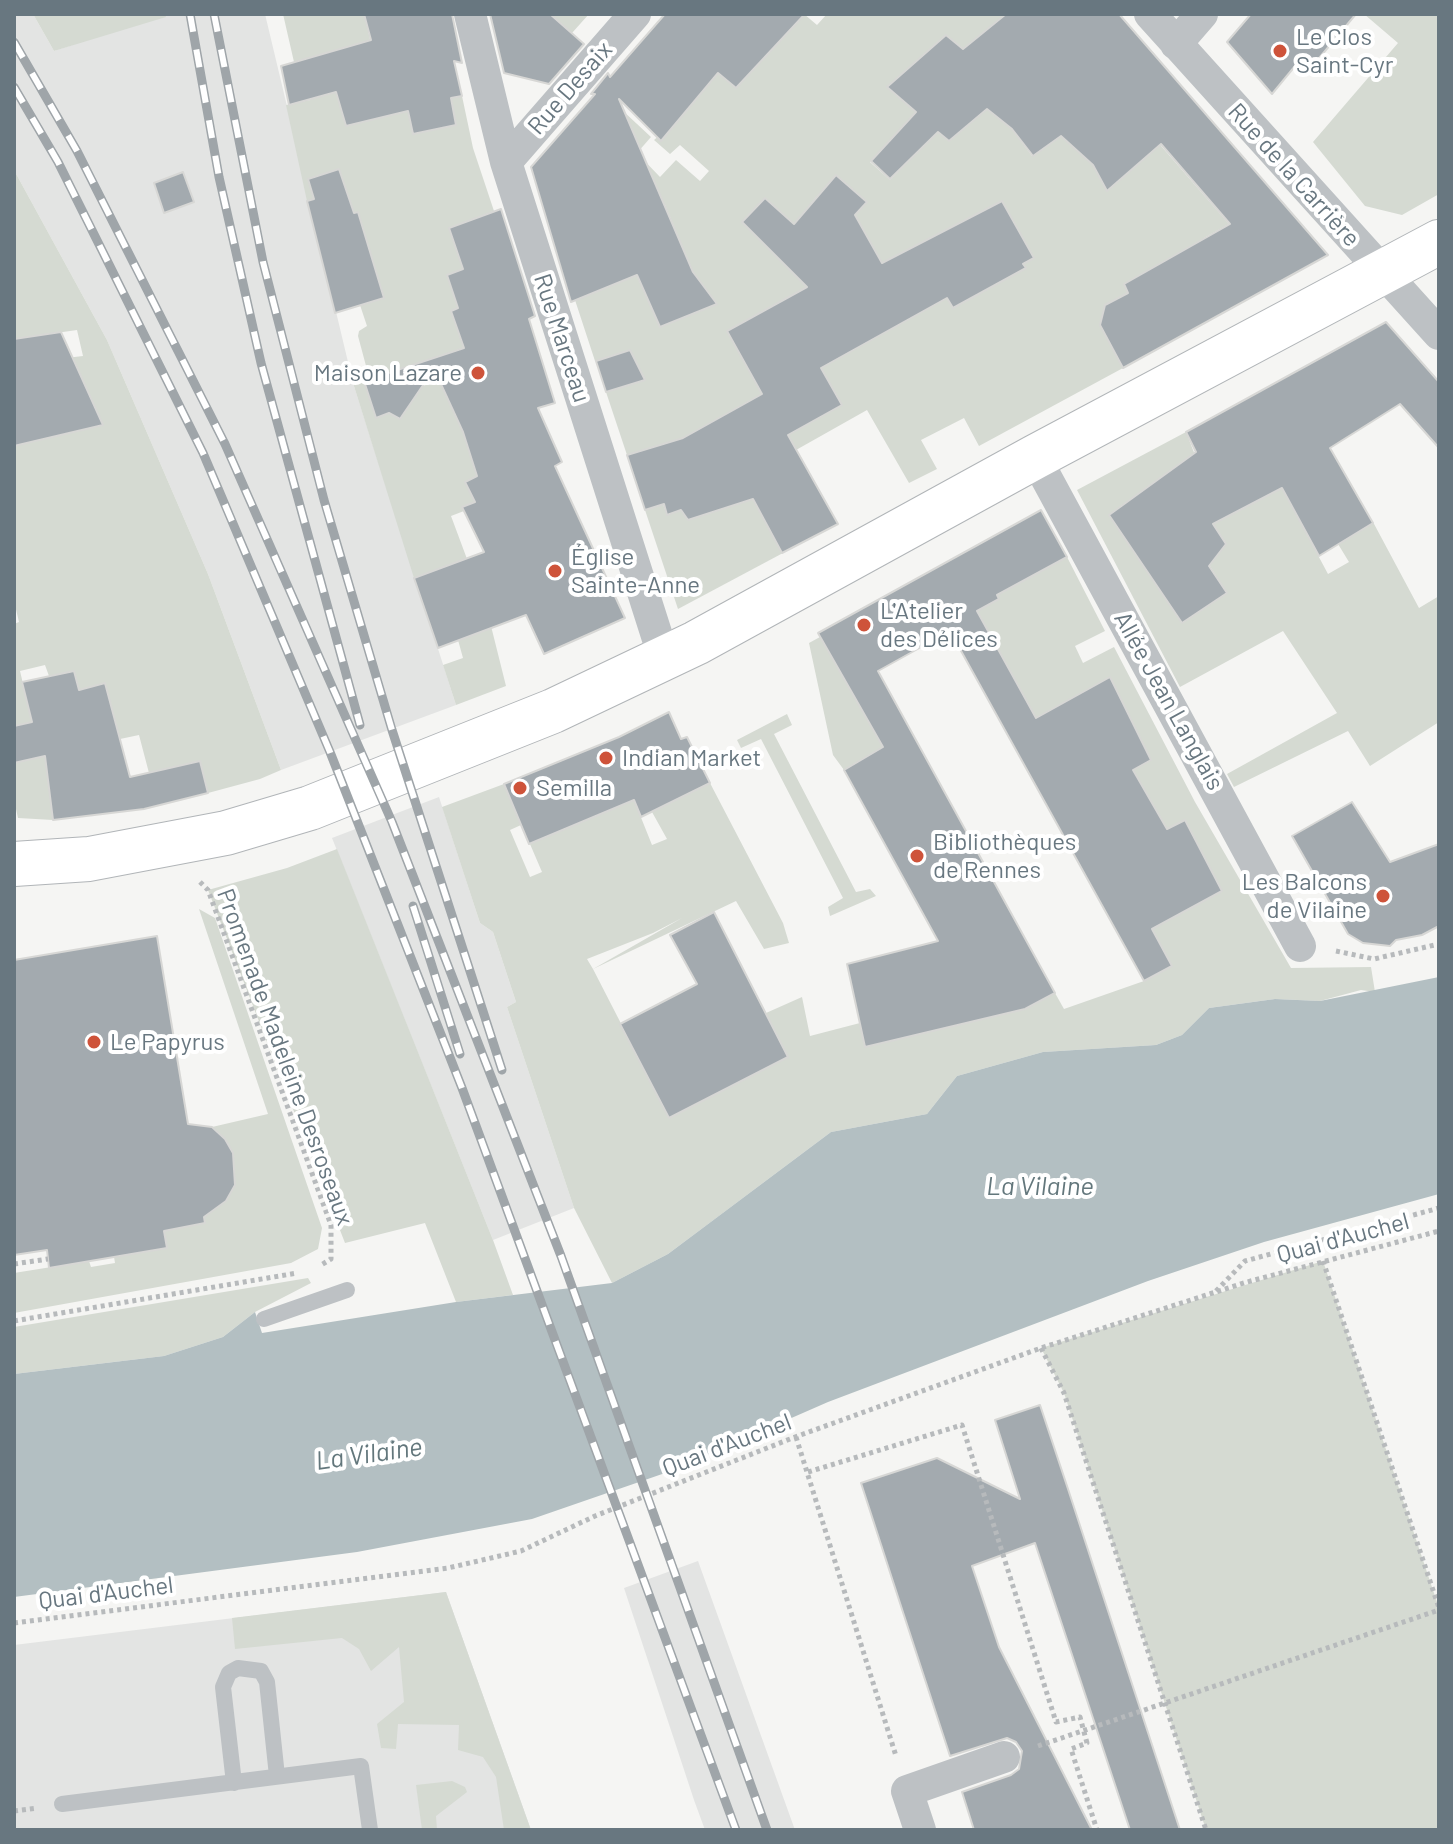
<!DOCTYPE html>
<html>
<head>
<meta charset="utf-8">
<style>
	body { margin:0 }
	#map { position:relative; width:1453px; height:1844px; overflow:hidden; background:#f5f5f3; font-family:Barlow,sans-serif }
	canvas { display:block }
	.frame { position:absolute; inset:0; border:16px solid #687780; pointer-events:none }
</style>
</head>
<body>
<div id="map">
<canvas width="1453" height="1844"></canvas>
<div class="frame"></div>
</div>
<script>
const ctx = document.querySelector('canvas').getContext('2d');
ctx.lineJoin = 'round';
function paint(path, color) { ctx.fillStyle = color; ctx.fill(path, 'evenodd'); }
const poly = rows => new Path2D(rows.map(r => 'M' + r).join(''));
function stroke(path, color, width, dash) { ctx.strokeStyle = color; ctx.lineWidth = width; ctx.lineCap = dash ? 'butt' : 'round'; ctx.setLineDash(dash || []); ctx.stroke(path); }
function label(font, color, halo, rows, align = 'center') {
  ctx.font = font + ' Barlow,sans-serif'; ctx.lineWidth = 8; ctx.setLineDash([]); ctx.textBaseline = 'middle'; ctx.strokeStyle = halo; ctx.fillStyle = color; for (const [text, x, y, turn = 0] of rows) {
    ctx.save(); ctx.translate(x, y); ctx.rotate((+turn || 0) * Math.PI / 180); ctx.textAlign = isNaN(turn) ? turn : align; if (halo) ctx.strokeText(text, 0, 0); ctx.fillText(text, 0, 0); ctx.restore();
  }
}
const built = poly([
	[14,14,33,14,54,51,165,14,265,14,353,383,456,705,281,770,208,574,107,340,14,170],
	[439,797,480,923,493,932,516,1002,507,1007,574,1208,493,1240,332,838],
	[698,1561,795,1830,705,1830,694,1800,624,1588],
	[446,1592,531,1830,14,1830,14,1645]
]);
const green = poly([
	[33,14,165,14,166,17,54,51],
	[283,14,367,14,365,18,370,39,400,74,413,134,455,125,451,98,462,96,473,148,494,211,449,228,463,269,447,275,458,308,452,311,531,325,409,366,415,387,448,381,483,473,465,482,475,502,463,507,464,511,451,516,489,618,506,686,456,705,443,665,463,658,458,640,414,578,353,383,369,377,358,336,359,331,367,326,360,305,384,297,358,212,350,215,343,190,307,201,286,105,310,100,304,75,335,66,330,52,294,62],
	[540,14,589,14,572,33,555,18,544,31],
	[797,14,804,14,817,25,827,14,1006,14,963,49,946,35,888,87,949,140,987,109,1012,129,1032,156,1061,136,1093,165,1107,191,1147,156,1129,134,1142,124,1229,224,1204,238,1208,247,1196,253,1198,258,1161,280,1154,268,1125,284,1128,293,1103,312,1100,325,1123,368,979,446,964,418,921,440,937,469,909,483,867,410,796,450,804,463,777,479,789,501,763,516,783,553,678,609,645,510,663,504,667,515,681,510,688,520,711,513,699,487,754,455,741,429,727,436,717,419,694,432,703,450,691,457,700,475,695,478,676,440,627,455,606,392,645,379,630,350,595,361,575,300,606,287,598,270,569,282,552,230,606,208,632,265,647,259,651,266,636,274,660,327,685,317,682,307,707,290,678,253,684,250,665,205,644,214,626,173,574,195,566,172,572,167,581,174,606,146,597,138,622,110,651,137,637,153,660,177,676,160,700,181,709,171,680,145,670,154,654,140,684,114,625,60,637,46,663,69,676,55,650,31,658,21,736,88,770,52,758,41,771,28,783,36,801,18],
	[896,134,918,152,890,180,870,162],
	[836,175,866,201,853,211,883,266,866,277,836,224,811,203],
	[765,198,800,229,795,235,808,246,784,264,742,222],
	[892,283,911,317,850,352,847,349,836,355,810,310,829,300,836,313],
	[751,318,788,379,819,364,842,405,760,447,739,408,763,395,728,331],
	[1364,14,1439,14,1439,194,1402,215,1365,206,1313,142,1398,43],
	[14,170,107,340,208,574,281,770,260,779,208,793,200,761,149,773,139,735,120,739,105,684,79,690,74,671,49,676,45,665,20,671,32,722,84,710,48,782,53,820,18,818,14,800,14,624,19,622,14,601,14,418,34,441,103,425,90,397,49,360,83,356,77,330,14,339],
	[1186,432,1195,455,1244,507,1282,488,1328,574,1349,562,1338,544,1373,522,1419,608,1439,596,1439,722,1370,766,1348,731,1234,787,1227,774,1337,713,1283,631,1180,687,1077,490],
	[1175,467,1226,543,1206,560,1227,593,1182,623,1109,515],
	[1067,557,1105,631,1075,646,1083,663,1114,647,1195,802,1291,968,1371,967,1375,992,1361,990,1320,1001,1275,999,1209,1008,1182,1035,1156,1045,1043,1052,957,1076,927,1114,831,1132,668,1254,612,1283,574,1208,507,1007,516,1002,493,932,480,923,442,807,504,784,521,825,510,830,530,877,542,872,530,844,634,800,652,845,667,839,652,812,710,783,783,923,789,943,764,949,736,901,593,969,669,1117,788,1057,766,1013,802,997,810,1036,860,1023,865,1047,1055,993,1064,1009,1144,981,1172,966,977,611,999,599,994,590],
	[1155,809,1167,829,1185,821,1222,891,1172,915],
	[682,918,593,969,587,959,653,933],
	[820,637,883,747,844,770,833,755,809,643],
	[787,714,792,725,774,734,856,892,870,889,876,896,830,916,828,907,843,898,761,739,741,748,737,740],
	[337,849,493,1240,513,1295,456,1302,425,1223,345,1243,208,890,287,868],
	[199,909,215,918,322,1228,318,1249,291,1263,14,1313,14,1273,89,1261,91,1267,115,1263,114,1257,167,1248,164,1231,226,1201,235,1185,233,1153,212,1127,268,1114],
	[1323,1261,1439,1608,1439,1830,1206,1830,1064,1393,1041,1348],
	[308,1278,311,1283,255,1312,223,1337,164,1356,14,1374,14,1327],
	[446,1592,531,1830,504,1830,496,1777,483,1757,458,1750,459,1725,398,1724,396,1749,381,1748,377,1724,404,1702,399,1647,371,1671,359,1649,342,1638,235,1649,232,1618],
	[452,1781,465,1787,467,1792,436,1816,437,1830,422,1830,416,1785]
]);
const water = poly([
	[1439,977,1439,1194,1264,1242,1148,1281,828,1402,668,1472,532,1519,357,1552,14,1597,14,1374,164,1356,223,1337,255,1312,262,1333,456,1302,612,1283,668,1254,831,1132,927,1114,957,1076,1043,1052,1156,1045,1182,1035,1209,1008,1275,999,1320,1001]
]);
const building = poly([
	[364,14,452,14,462,63,454,61,462,96,451,98,456,125,413,134,408,111,346,126,336,92,289,105,281,66,371,40,364,14],
	[490,14,550,14,584,44,549,84,504,73,490,14],
	[665,14,805,14,736,88,718,73,661,141,619,99,693,272,717,304,660,327,637,275,571,302,531,167,595,94,591,94,608,73,610,77,665,14],
	[1006,14,1119,14,1328,255,1123,368,1100,325,1105,305,1128,293,1124,284,1230,224,1161,144,1107,191,1093,165,1061,136,1033,156,1012,129,987,109,949,141,938,132,890,179,871,161,916,112,887,87,946,35,963,49,1006,14],
	[1251,14,1356,14,1310,69,1300,60,1272,94,1227,42,1251,14],
	[339,169,354,213,358,212,384,298,335,313,307,201,314,199,308,179,339,169],
	[183,172,194,202,164,213,154,183,183,172],
	[836,175,867,202,855,215,882,263,1002,201,1034,258,1023,264,1026,268,953,308,947,298,821,368,842,405,788,435,838,524,782,553,753,499,688,520,681,510,667,515,664,504,645,510,627,455,683,438,762,394,727,331,807,287,742,222,765,198,794,224,836,175],
	[501,209,535,316,529,319,555,403,538,408,562,462,555,466,625,618,544,654,526,615,438,648,414,578,484,552,462,507,475,502,465,482,477,476,463,432,434,369,400,419,389,413,376,418,364,381,464,348,451,311,458,308,447,275,463,269,449,228,501,209],
	[1386,322,1439,382,1439,448,1400,404,1330,448,1373,523,1319,556,1282,488,1213,524,1226,544,1209,566,1227,593,1182,623,1109,515,1196,452,1186,432,1386,322],
	[61,332,103,425,14,446,14,339,61,332],
	[630,350,645,380,606,392,596,361,630,350],
	[1041,510,1067,557,997,595,999,599,977,611,1036,718,1110,677,1151,760,1133,770,1167,829,1185,820,1222,891,1152,929,1172,966,1144,981,950,631,878,671,1055,993,1025,1009,865,1047,847,964,938,941,844,770,883,747,818,633,1041,510],
	[74,671,79,690,105,683,130,777,200,761,208,793,144,809,53,820,45,756,14,763,14,726,32,722,22,682,74,671],
	[669,712,681,739,687,737,710,783,641,817,634,800,529,844,504,784,619,737,669,712],
	[1352,802,1390,862,1439,844,1439,926,1422,935,1396,940,1390,946,1363,943,1348,934,1292,836,1352,802],
	[714,912,788,1057,669,1118,620,1024,697,984,670,935,714,912],
	[157,936,188,1124,212,1127,225,1139,233,1153,235,1185,226,1201,204,1217,205,1223,164,1231,167,1248,49,1268,47,1250,14,1255,14,960,157,936],
	[1040,1405,1068,1489,1180,1830,1130,1830,1035,1543,972,1566,999,1647,1092,1830,974,1830,962,1792,1011,1775,1019,1769,1022,1751,1016,1742,1007,1738,950,1756,899,1600,861,1483,937,1458,1020,1499,995,1420,1040,1405]
]);
const path = poly([
	[200,882,208,890,331,1225,331,1259,321,1265],
	[1336,951,1374,959,1439,944],
	[1323,1261,1439,1608],
	[14,1264,48,1259],
	[1216,1291,1245,1261,1439,1208],
	[14,1321,297,1273],
	[1041,1348,1064,1393,1206,1830],
	[796,1437,896,1756],
	[808,1472,962,1425,1056,1722,1080,1717,1087,1743,1071,1749,1097,1830],
	[14,1623,448,1568,521,1551,595,1516,795,1437,1041,1348,1247,1282,1439,1231],
	[1038,1746,1439,1610],
	[14,1811,37,1808]
]);
const service = poly([
	[264,1319,347,1290],
	[234,1783,223,1687,229,1673,238,1668,261,1671,267,1682,277,1776],
	[62,1804,361,1766,370,1830]
]);
const minor = poly([
	[470,14,506,162,664,658],
	[1150,14,1439,334],
	[1176,44,1202,14],
	[506,162,635,14],
	[1035,457,1300,946],
	[920,1830,907,1791,1004,1757]
]);
const primary = poly([
	[14,864,89,859,226,833,310,808,553,711,696,643,1035,457,1439,242]
]);
const rail = poly([
	[190,14,219,177,261,363,360,725],
	[214,14,263,262,324,500,392,730,502,1070],
	[14,42,77,151,225,444,392,822,561,1256,767,1830],
	[14,87,58,162,203,453,330,752,462,1088,736,1830],
	[413,906,460,1054]
]);
const markers = [
	[1280,51,8,"#ce533a"],
	[478,373,8,"#ce533a"],
	[555,571,8,"#ce533a"],
	[864,625,8,"#ce533a"],
	[606,758,8,"#ce533a"],
	[520,788,8,"#ce533a"],
	[917,856,8,"#ce533a"],
	[1383,896,8,"#ce533a"],
	[94,1042,8,"#ce533a"]
];
const poiNames = [
	["Le Clos",1296,37],
	["Saint-Cyr",1296,65],
	["Maison Lazare",462,373,"right"],
	["Église",571,557],
	["Sainte-Anne",571,585],
	["L'Atelier",880,611],
	["des Délices",880,639],
	["Indian Market",622,758],
	["Semilla",536,788],
	["Bibliothèques",933,842],
	["de Rennes",933,870],
	["Les Balcons",1367,882,"right"],
	["de Vilaine",1367,910,"right"],
	["Le Papyrus",110,1042]
];
const streetNames = [
	["Rue Desaix",570,88,-49],
	["Rue de la Carrière",1294,175,48],
	["Rue Marceau",562,338,72],
	["Allée Jean Langlais",1169,701,61],
	["Promenade Madeleine Desroseaux",285,1057,70],
	["Quai d'Auchel",1343,1238,-15],
	["Quai d'Auchel",727,1445,-21],
	["Quai d'Auchel",106,1593,-7]
];
const waterNames = [
	["La Vilaine",1040,1186],
	["La Vilaine",369,1454,-8]
];
paint(built, '#e3e4e3');
paint(green, '#d5dad2');
paint(water, '#b3bfc2');
paint(building, '#a3aaaf');
stroke(building, '#d7d7d5', 2);
stroke(primary, '#b1b5b8', 46);
stroke(path, '#b7babc', 5, [4, 4]);
stroke(service, '#bdc1c4', 16);
stroke(minor, '#bdc1c4', 32);
stroke(primary, '#fff', 44);
stroke(rail, '#9fa5a9', 9);
stroke(rail, '#fff', 6, [18]);
for (const [x, y, r, color] of markers) { const dot = new Path2D(); dot.arc(x, y, r, 0, 2 * Math.PI); ctx.fillStyle = color; ctx.fill(dot); stroke(dot, '#fff', 3); }
label('24px', '#687780', '#fff', poiNames, 'left');
label('24px', '#687780', '#fff', streetNames);
label('italic 26px', '#63777c', '#fff', waterNames);
</script>
</body>
</html>
